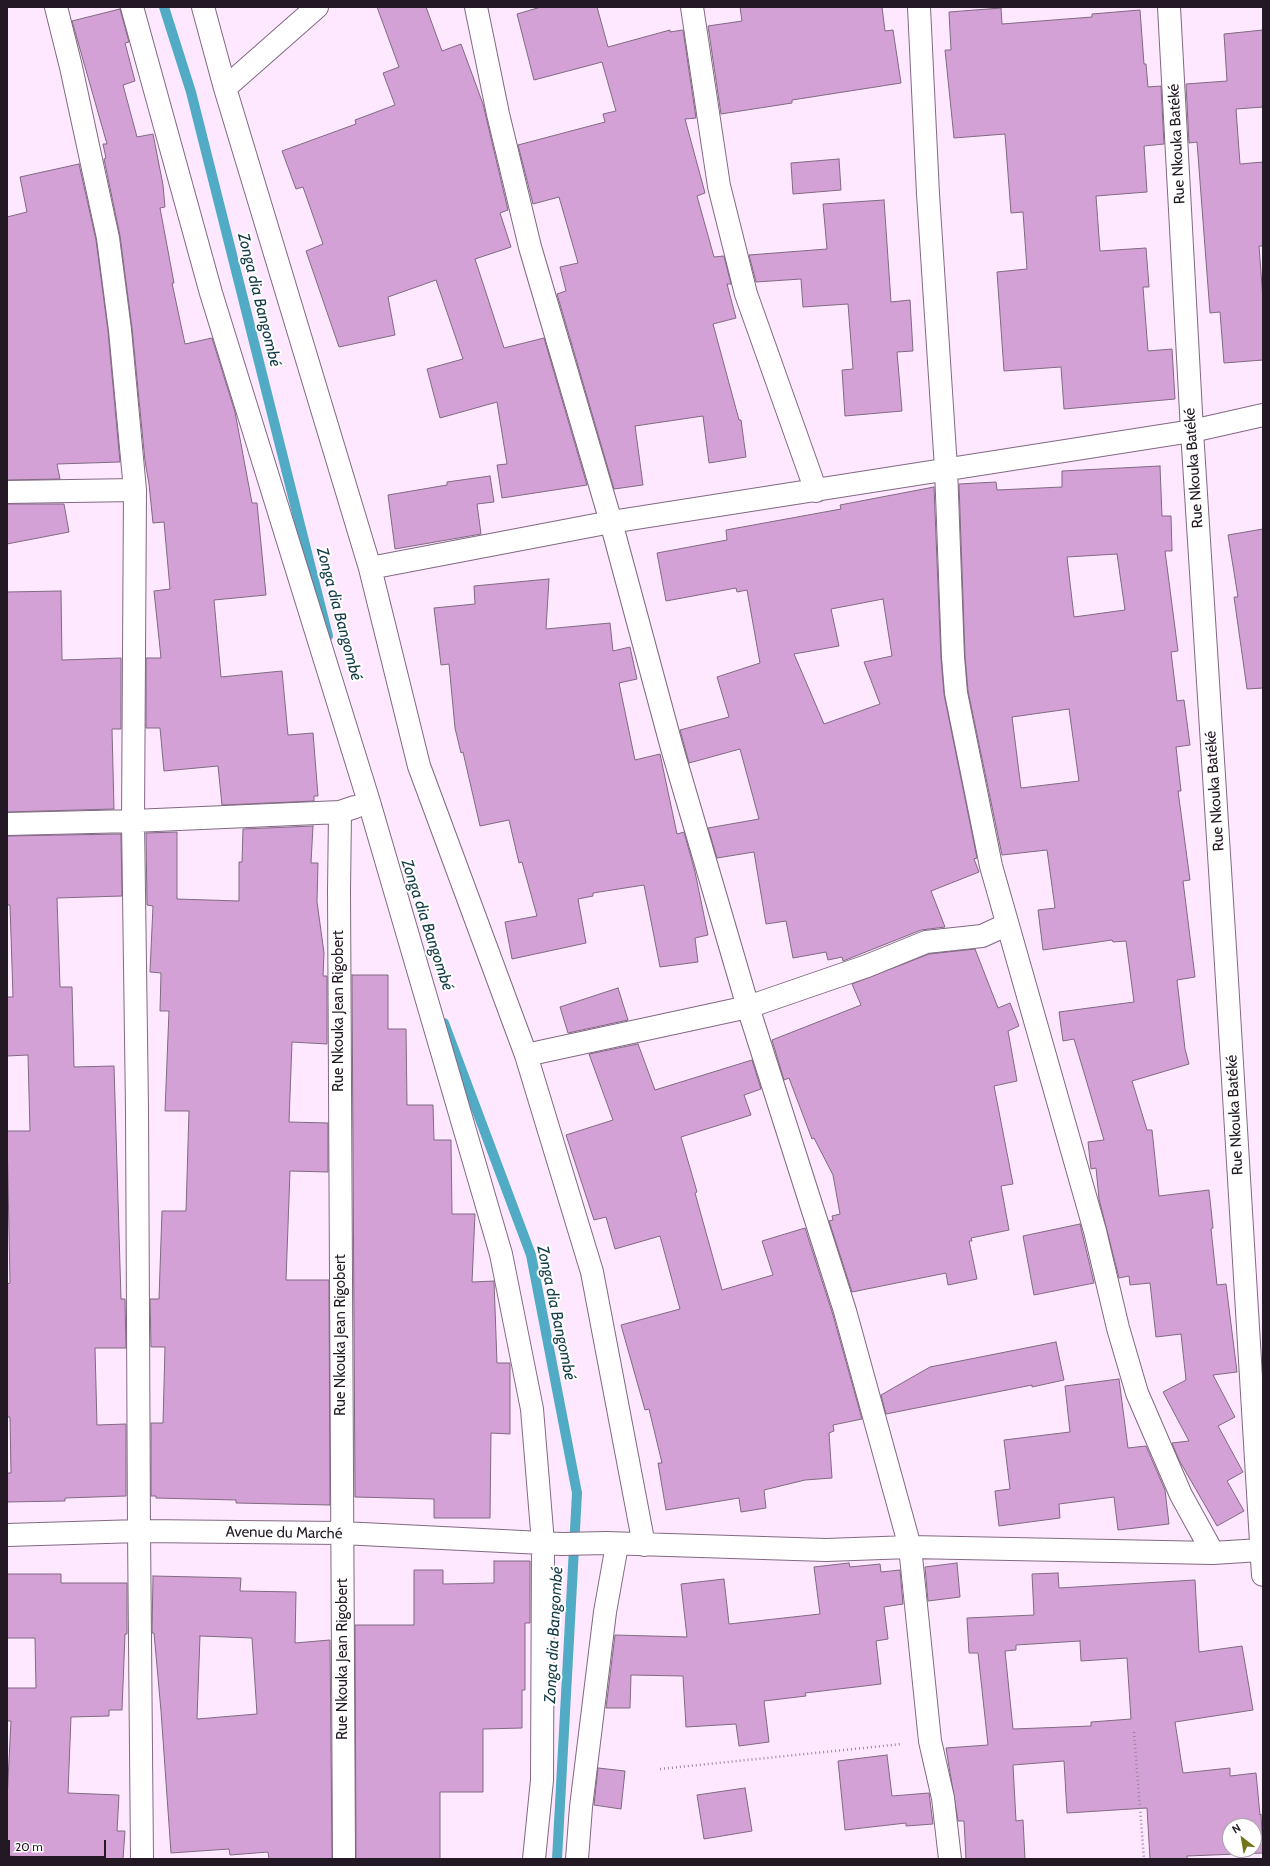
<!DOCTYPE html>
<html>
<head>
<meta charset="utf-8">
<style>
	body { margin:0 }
	#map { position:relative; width:1270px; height:1866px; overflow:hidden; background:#fee8ff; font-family:Cabin,sans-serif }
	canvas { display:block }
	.frame { position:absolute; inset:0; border:8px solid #231924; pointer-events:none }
	.north { position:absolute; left:1222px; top:1818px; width:40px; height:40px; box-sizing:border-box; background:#fff; border:1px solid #a7a3a7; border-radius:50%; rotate:329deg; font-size:11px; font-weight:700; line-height:16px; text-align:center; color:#231924 }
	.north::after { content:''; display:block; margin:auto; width:14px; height:18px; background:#727419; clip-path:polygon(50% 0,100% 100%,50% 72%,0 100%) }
	.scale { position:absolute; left:8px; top:1840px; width:98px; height:18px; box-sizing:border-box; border:2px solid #231924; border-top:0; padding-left:5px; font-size:12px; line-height:14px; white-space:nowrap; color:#231924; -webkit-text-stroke:3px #fff; paint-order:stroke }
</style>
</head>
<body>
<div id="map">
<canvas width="1270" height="1866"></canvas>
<div class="frame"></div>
<div class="north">N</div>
<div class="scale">20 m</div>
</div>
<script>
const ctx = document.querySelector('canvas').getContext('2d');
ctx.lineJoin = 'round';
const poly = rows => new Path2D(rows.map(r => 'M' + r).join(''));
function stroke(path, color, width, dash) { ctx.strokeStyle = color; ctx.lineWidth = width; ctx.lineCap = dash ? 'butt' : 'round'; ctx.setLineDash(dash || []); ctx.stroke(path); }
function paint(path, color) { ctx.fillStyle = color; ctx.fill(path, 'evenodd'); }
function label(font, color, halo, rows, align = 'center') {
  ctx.font = font + ' Cabin,sans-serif'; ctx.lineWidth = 4; ctx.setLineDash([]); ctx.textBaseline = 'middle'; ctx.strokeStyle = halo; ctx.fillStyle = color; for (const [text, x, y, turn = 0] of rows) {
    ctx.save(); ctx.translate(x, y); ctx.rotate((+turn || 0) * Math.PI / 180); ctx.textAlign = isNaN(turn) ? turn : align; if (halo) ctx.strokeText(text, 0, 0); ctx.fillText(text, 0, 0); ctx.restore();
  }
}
const stream = poly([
	[164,7,191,92,328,636],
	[444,1023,531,1255,577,1493,557,1859]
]);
const building = poly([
	[377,7,426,7,442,51,461,44,483,104,508,210,500,213,511,247,475,259,504,348,544,338,587,485,502,498,497,465,507,464,497,402,440,418,427,369,463,359,436,280,388,297,395,335,339,347,306,251,323,244,303,187,296,189,282,151,356,124,355,120,395,105,383,73,399,67,377,7],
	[541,7,597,7,608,47,670,30,670,32,683,30,696,118,685,119,705,193,697,196,714,257,724,256,731,284,727,284,736,318,713,324,739,420,741,420,746,457,709,463,703,416,635,426,643,485,614,489,557,294,566,291,560,267,578,263,559,197,533,204,518,145,605,122,603,114,616,111,602,62,534,80,517,14,541,7],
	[740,7,882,7,885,31,893,30,901,83,792,100,792,103,721,114,708,26,742,21,740,7],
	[1001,8,1002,24,1092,17,1092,14,1140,10,1144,64,1146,64,1148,87,1161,86,1164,144,1144,146,1147,192,1096,196,1100,251,1146,248,1149,287,1143,287,1148,351,1172,349,1175,399,1064,409,1061,367,1004,371,997,272,1027,269,1023,212,1011,213,1005,134,954,138,945,50,951,50,949,12,1001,8],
	[120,9,129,42,125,43,135,81,123,85,137,137,153,134,163,185,165,207,160,208,174,283,172,283,185,344,212,338,235,412,252,503,257,503,266,595,214,600,221,677,282,671,288,735,313,733,318,796,314,796,314,801,222,805,218,766,164,771,160,728,146,728,146,658,161,658,154,591,170,589,164,522,153,523,149,484,145,461,132,328,120,236,104,159,106,158,103,144,107,144,72,21,120,9],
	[1263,30,1263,107,1236,109,1240,164,1263,162,1263,246,1259,246,1263,299,1263,360,1224,363,1220,312,1210,313,1197,142,1189,143,1186,84,1227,81,1224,34,1263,30],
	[839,159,841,190,793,194,791,163,839,159],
	[79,164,96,240,108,331,120,462,57,464,60,479,7,480,7,217,27,212,20,177,79,164],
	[884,200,891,302,910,300,913,351,897,352,902,411,845,416,842,370,853,369,848,304,803,307,801,279,756,282,749,255,827,249,823,204,884,200],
	[1160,466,1162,516,1171,516,1172,551,1165,551,1178,651,1171,652,1177,701,1184,700,1190,745,1176,747,1181,791,1178,791,1190,880,1183,881,1195,977,1177,980,1185,1049,1189,1064,1132,1081,1147,1130,1152,1130,1159,1196,1209,1190,1213,1228,1211,1229,1217,1285,1226,1284,1237,1372,1213,1375,1235,1417,1218,1426,1243,1472,1227,1481,1244,1511,1217,1526,1179,1460,1172,1443,1189,1441,1163,1392,1186,1380,1181,1334,1156,1337,1150,1283,1130,1285,1129,1276,1119,1278,1099,1199,1096,1168,1091,1169,1088,1142,1104,1140,1074,1039,1063,1041,1059,1012,1134,1002,1126,941,1113,942,1112,940,1043,950,1038,910,1055,908,1047,850,1002,855,968,691,965,656,959,484,996,482,997,490,1062,487,1062,471,1160,466],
	[1117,554,1125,610,1074,617,1067,557,1117,554],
	[1069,709,1079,781,1021,788,1012,717,1069,709],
	[490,476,494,502,477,504,481,534,395,549,388,495,447,485,447,482,490,476],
	[934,487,941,658,944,694,977,858,974,859,979,872,931,891,945,927,921,930,843,961,842,957,828,960,826,952,793,958,786,921,766,924,754,852,717,858,708,828,759,819,740,749,689,763,680,730,729,717,717,677,760,663,747,590,737,592,736,588,666,601,657,553,727,540,726,530,841,509,840,505,934,487],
	[883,599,892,656,864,662,880,704,824,724,794,654,839,646,831,609,883,599],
	[7,504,64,504,69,532,7,544,7,504],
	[1263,529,1263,688,1247,689,1234,597,1238,597,1228,535,1263,529],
	[549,579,546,629,610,623,613,651,630,647,637,679,619,683,635,760,660,754,677,834,684,832,695,872,708,935,695,938,698,962,660,967,644,885,593,893,593,896,578,899,586,943,512,959,505,922,537,916,522,862,519,863,509,820,480,826,463,752,461,753,455,728,449,664,441,665,434,608,475,604,474,586,549,579],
	[61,591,62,660,121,658,121,729,112,729,114,809,7,812,7,592,61,591],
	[313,826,311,863,318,863,317,902,324,953,323,976,327,976,327,1044,292,1042,289,1122,328,1123,328,1172,290,1171,286,1280,329,1280,330,1505,236,1503,236,1500,156,1498,156,1496,151,1496,151,1423,163,1423,165,1347,151,1347,150,1299,159,1299,162,1211,186,1211,189,1111,165,1111,169,1011,160,1011,161,973,150,972,153,906,147,905,146,833,177,832,177,899,239,901,239,862,242,862,243,829,313,826],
	[121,834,122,896,57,898,60,987,72,987,74,1067,114,1066,121,1299,125,1299,126,1348,95,1348,97,1425,126,1424,126,1496,65,1498,65,1501,7,1502,7,1473,11,1473,10,1417,7,1417,7,1284,10,1283,7,1131,30,1131,28,1055,7,1056,7,997,13,997,10,905,7,905,7,836,121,834],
	[975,949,998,1008,1010,1003,1019,1026,1008,1031,1017,1081,994,1086,1013,1184,1001,1186,1009,1230,971,1238,972,1241,969,1241,977,1279,948,1285,946,1273,852,1292,829,1221,833,1220,832,1216,840,1214,833,1175,814,1138,812,1139,789,1078,784,1080,772,1040,861,1005,852,984,929,954,975,949],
	[352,975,388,975,388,1029,406,1029,407,1105,433,1105,434,1140,451,1140,452,1214,475,1214,472,1282,494,1281,497,1363,510,1363,510,1434,491,1433,490,1518,434,1518,434,1499,355,1497,352,975],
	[618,988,628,1020,568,1033,560,1007,618,988],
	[638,1044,655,1090,752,1060,761,1089,744,1095,751,1115,681,1137,697,1192,695,1193,722,1290,773,1275,762,1241,805,1228,833,1315,862,1419,833,1425,834,1431,829,1433,832,1478,805,1480,764,1490,766,1508,741,1512,739,1498,666,1510,658,1463,662,1463,649,1409,645,1410,621,1325,680,1309,660,1236,615,1249,606,1217,594,1220,566,1135,613,1120,589,1054,638,1044],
	[1080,1224,1094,1283,1034,1295,1023,1236,1080,1224],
	[1056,1342,1064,1380,1032,1387,1032,1385,886,1414,881,1395,930,1367,1056,1342],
	[1119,1379,1128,1448,1146,1446,1165,1490,1169,1524,1118,1530,1114,1497,1059,1504,1060,1518,999,1526,995,1491,1010,1489,1004,1440,1070,1432,1065,1386,1119,1379],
	[494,1561,530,1561,530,1623,525,1623,525,1690,522,1690,522,1728,483,1729,483,1792,440,1792,440,1859,356,1859,355,1625,414,1625,414,1570,443,1570,443,1584,494,1583,494,1561],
	[849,1563,850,1567,880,1564,881,1572,900,1570,903,1604,884,1607,888,1639,876,1641,881,1684,805,1693,806,1696,764,1701,769,1742,739,1746,736,1724,686,1727,683,1676,631,1675,630,1708,606,1708,615,1635,687,1637,681,1584,724,1579,729,1624,820,1614,814,1567,849,1563],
	[957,1563,960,1597,928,1601,925,1567,957,1563],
	[1058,1573,1059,1588,1195,1580,1199,1652,1242,1646,1253,1710,1175,1722,1183,1773,1230,1768,1230,1776,1256,1773,1260,1815,1261,1814,1263,1853,1187,1856,1187,1859,1150,1859,1147,1808,1067,1813,1064,1761,1013,1765,1016,1821,1023,1820,1025,1859,966,1859,964,1821,958,1821,946,1748,988,1745,978,1653,969,1653,967,1618,1034,1615,1032,1574,1058,1573],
	[1080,1641,1081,1661,1127,1658,1131,1719,1091,1722,1091,1726,1013,1729,1005,1651,1016,1650,1016,1645,1080,1641],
	[1230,1826,1254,1826,1254,1850,1230,1850,1230,1826],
	[7,1574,61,1574,61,1583,127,1583,127,1634,125,1634,122,1710,109,1710,109,1716,71,1717,68,1793,119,1795,117,1831,125,1831,123,1859,62,1859,7,1856,7,1800,11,1721,7,1721,7,1688,36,1688,35,1638,7,1638,7,1574],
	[153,1576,241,1578,240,1591,296,1592,295,1643,330,1640,332,1859,269,1859,268,1852,230,1855,229,1849,171,1853,161,1711,154,1633,152,1633,153,1576],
	[200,1636,252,1638,257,1714,197,1719,200,1636],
	[887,1755,892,1796,929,1793,933,1824,906,1826,906,1823,845,1830,838,1761,887,1755],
	[598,1768,625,1771,621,1809,594,1805,598,1768],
	[745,1788,752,1831,704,1839,697,1795,745,1788]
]);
const path = poly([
	[1134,1732,1144,1859],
	[660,1769,902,1744]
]);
const street = poly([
	[56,7,71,67,108,238,120,330,135,490,133,821,137,1109,139,1531,142,1859],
	[132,7,211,293,369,802,501,1254,532,1409,543,1543,542,1780,534,1859],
	[203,7,225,88,370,568,419,766,526,1055,592,1272,644,1545],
	[476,7,498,114,530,247,611,522,672,748,748,1007,845,1311,910,1547,930,1741,943,1798,950,1859],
	[692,7,719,186,746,294,816,491],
	[919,7,928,194,946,468,953,657,956,693,991,866,1095,1231,1118,1328,1137,1393,1181,1495,1213,1553],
	[1169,7,1192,431,1226,964,1263,1575],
	[225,88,317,7],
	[7,492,135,490],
	[370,568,611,522,1192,431,1263,415],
	[340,812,339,891,344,1859],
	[7,824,133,821,340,812,355,807],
	[526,1055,748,1007,867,966,926,942,982,936,1006,925],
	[7,1535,139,1531,342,1533,562,1544,606,1543,826,1550,910,1547,1213,1553,1260,1550],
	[577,1859,581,1807,605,1612,617,1545]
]);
const streetNames = [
	["Rue Nkouka Batéké",1177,144,-93],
	["Rue Nkouka Batéké",1194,468,-94],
	["Rue Nkouka Batéké",1215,791,-94],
	["Rue Nkouka Jean Rigobert",339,1011,-90],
	["Rue Nkouka Batéké",1235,1115,-93],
	["Rue Nkouka Jean Rigobert",341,1335,-90],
	["Avenue du Marché",284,1533,1],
	["Rue Nkouka Jean Rigobert",343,1659,-90]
];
const waterNames = [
	["Zonga dia Bangombé",259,300,76],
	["Zonga dia Bangombé",339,614,75],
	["Zonga dia Bangombé",427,925,72],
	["Zonga dia Bangombé",556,1313,78],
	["Zonga dia Bangombé",554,1635,-87]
];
stroke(stream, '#52abc5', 10);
paint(building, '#d3a1d6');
stroke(building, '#816982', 1);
stroke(street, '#816982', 24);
stroke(path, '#99889a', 2.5, [1, 3]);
stroke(street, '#fff', 22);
label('15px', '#231924', '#fff', streetNames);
label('italic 16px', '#133b47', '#fff', waterNames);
</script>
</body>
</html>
